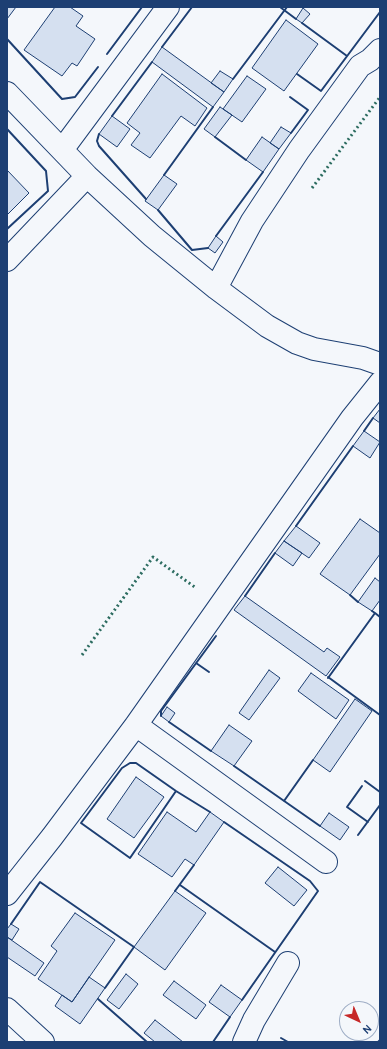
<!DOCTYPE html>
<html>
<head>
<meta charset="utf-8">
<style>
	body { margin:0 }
	#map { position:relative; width:387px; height:1049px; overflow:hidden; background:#f4f7fb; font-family:Karla,sans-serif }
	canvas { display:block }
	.frame { position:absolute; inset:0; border:8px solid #1d3f73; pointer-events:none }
	.north { position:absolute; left:339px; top:1001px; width:40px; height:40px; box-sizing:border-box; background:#f4f7fb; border:1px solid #9eadc5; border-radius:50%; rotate:136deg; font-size:11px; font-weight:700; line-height:16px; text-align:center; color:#1d3f73 }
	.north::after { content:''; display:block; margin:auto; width:14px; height:18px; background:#c62828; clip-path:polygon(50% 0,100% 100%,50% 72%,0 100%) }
</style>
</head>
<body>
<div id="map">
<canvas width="387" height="1049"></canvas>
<div class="frame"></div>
<div class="north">N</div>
</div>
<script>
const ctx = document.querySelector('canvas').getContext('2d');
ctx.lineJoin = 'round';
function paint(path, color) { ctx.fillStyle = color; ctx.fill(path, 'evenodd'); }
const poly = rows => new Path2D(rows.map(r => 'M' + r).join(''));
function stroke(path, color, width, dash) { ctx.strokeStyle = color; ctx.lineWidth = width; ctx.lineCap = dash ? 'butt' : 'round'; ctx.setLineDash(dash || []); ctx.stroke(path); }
const building = poly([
	[7,7,16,7,7,19,7,7],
	[55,7,70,7,83,16,76,26,95,39,77,66,72,63,62,76,24,50,55,7],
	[303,8,310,14,302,23,296,19,303,8],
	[286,20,318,44,284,91,252,68,286,20],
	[162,47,224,92,213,107,152,62,162,47],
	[220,71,233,79,224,92,211,83,220,71],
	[162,74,207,108,195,126,181,116,150,158,131,145,140,133,127,123,162,74],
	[247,76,266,89,242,122,223,109,247,76],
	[220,107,232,115,215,137,204,129,220,107],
	[112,116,130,129,117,147,99,134,112,116],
	[281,127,291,133,279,149,270,143,281,127],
	[262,137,279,149,263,172,246,160,262,137],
	[7,170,29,193,7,215,7,170],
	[164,175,177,184,158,210,145,201,164,175],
	[216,236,223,242,215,253,208,248,216,236],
	[380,409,380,423,373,418,380,409],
	[364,431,380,442,370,458,353,446,364,431],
	[360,519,380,533,380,554,350,595,320,574,360,519],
	[296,526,320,543,309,558,284,541,296,526],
	[284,541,302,553,293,566,275,553,284,541],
	[375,578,380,582,380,600,372,611,358,602,375,578],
	[245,596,324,652,327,648,340,657,326,676,234,610,245,596],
	[269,670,280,678,249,720,239,713,269,670],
	[311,673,349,700,336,719,298,691,311,673],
	[355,699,372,711,330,772,313,760,355,699],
	[167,707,175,713,169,722,161,716,167,707],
	[229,725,252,741,234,766,211,751,229,725],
	[136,777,164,797,134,838,107,819,136,777],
	[167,812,196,832,210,812,224,822,194,865,185,859,172,877,138,854,167,812],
	[329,813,349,827,340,840,320,826,329,813],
	[278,867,307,890,294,906,265,883,278,867],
	[175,891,206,913,165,970,134,947,175,891],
	[75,913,115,940,72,1002,38,979,57,951,51,946,75,913],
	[11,924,19,929,12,940,7,937,7,929,11,924],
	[7,937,44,963,35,976,7,957,7,937],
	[126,974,138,984,119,1009,107,1000,126,974],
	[89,977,105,988,80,1024,55,1006,62,995,72,1002,89,977],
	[174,981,206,1005,196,1019,163,995,174,981],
	[221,985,242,1000,230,1017,209,1002,221,985],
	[155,1020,183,1042,155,1042,144,1033,155,1020]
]);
const minor = poly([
	[7,93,87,176,152,236,216,288,267,326,297,343,314,349,363,358,380,364],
	[62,150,168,7],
	[7,260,87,176],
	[216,288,252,221,299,150,360,66,370,60,380,50],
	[136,725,326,862],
	[7,894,52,837,136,725,352,418,380,383],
	[7,1009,43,1042],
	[244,1042,254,1020,288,963]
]);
const hedge = poly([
	[312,188,380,97],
	[82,655,153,557,196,588]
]);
const wall = poly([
	[280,7,296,19],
	[302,23,347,56],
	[7,39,62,99,75,97,98,67],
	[162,47,192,7],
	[107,54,142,7],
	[297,74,321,91,380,12],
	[233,79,287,7],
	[290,97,308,110,291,133],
	[112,116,152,62],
	[7,129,46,171,48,191,7,229],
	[99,134,97,141,99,146,146,199],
	[215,137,246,160],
	[164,175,213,107],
	[158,210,192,250,208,248],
	[216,236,263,172],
	[364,431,373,418],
	[296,526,353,446],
	[350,595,358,602],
	[245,596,275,553],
	[375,613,380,617],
	[196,663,209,672],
	[328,677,380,715],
	[328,678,375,613,372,611],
	[161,716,161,711,216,636],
	[169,722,211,751],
	[234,766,320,826],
	[365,781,380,792],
	[362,786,347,807,368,822],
	[176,791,130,858,81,823,122,768,130,763,136,763,176,791,210,812],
	[284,801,313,760],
	[224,822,310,881,318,891,242,1000],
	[358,835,380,805],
	[180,885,275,952],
	[175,891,194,865],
	[11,924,40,882,134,947,105,988],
	[98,999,147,1042],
	[281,1038,288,1042],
	[213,1042,230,1017],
	[378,1042,380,1040]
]);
paint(building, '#d5e0f0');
stroke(building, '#1d3f73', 1);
stroke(minor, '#1d3f73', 24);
stroke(minor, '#f4f7fb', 22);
stroke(hedge, '#2c6c60', 3, [2, 3]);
stroke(wall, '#1d3f73', 2);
</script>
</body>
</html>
